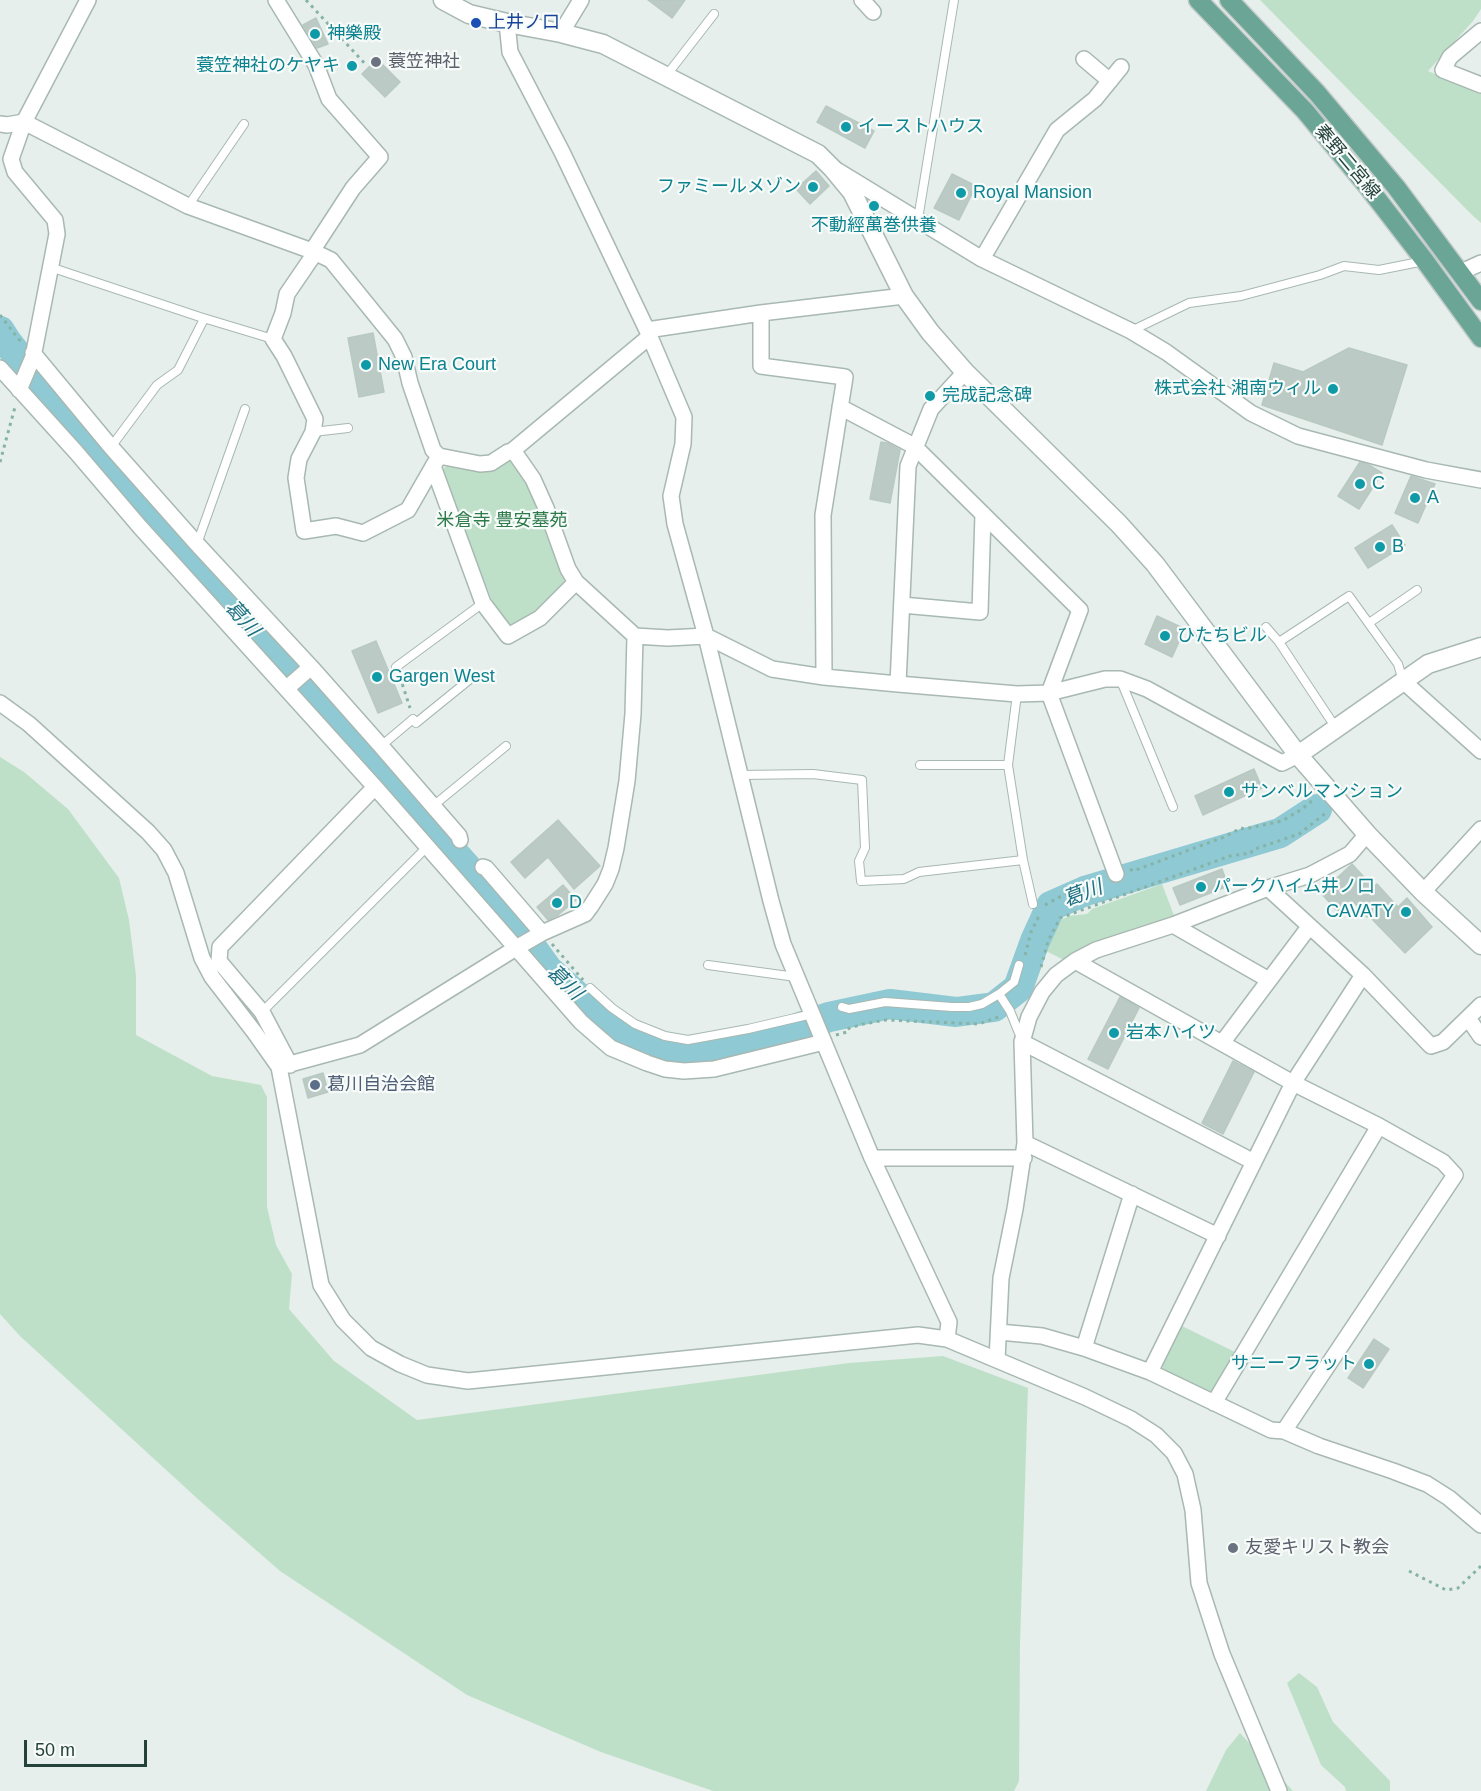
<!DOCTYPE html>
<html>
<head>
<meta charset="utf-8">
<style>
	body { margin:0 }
	#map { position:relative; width:1481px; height:1791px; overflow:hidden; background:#e6efeb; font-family:Arial,sans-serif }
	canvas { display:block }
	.scale { position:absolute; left:24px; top:1740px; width:123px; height:27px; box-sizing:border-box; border:3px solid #24423a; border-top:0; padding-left:8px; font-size:18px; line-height:21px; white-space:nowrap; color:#24423a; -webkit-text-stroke:4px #f7fbf9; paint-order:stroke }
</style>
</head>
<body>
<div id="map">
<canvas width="1481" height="1791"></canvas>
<div class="scale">50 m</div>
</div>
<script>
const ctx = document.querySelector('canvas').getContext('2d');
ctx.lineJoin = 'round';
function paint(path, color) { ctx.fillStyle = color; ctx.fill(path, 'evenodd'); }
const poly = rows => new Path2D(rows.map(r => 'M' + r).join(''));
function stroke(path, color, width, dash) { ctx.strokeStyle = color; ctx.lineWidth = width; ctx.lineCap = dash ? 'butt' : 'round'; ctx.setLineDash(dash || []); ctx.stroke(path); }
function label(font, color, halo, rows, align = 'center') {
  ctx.font = font + ' Arial,"Noto Sans JP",sans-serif'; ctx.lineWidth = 4.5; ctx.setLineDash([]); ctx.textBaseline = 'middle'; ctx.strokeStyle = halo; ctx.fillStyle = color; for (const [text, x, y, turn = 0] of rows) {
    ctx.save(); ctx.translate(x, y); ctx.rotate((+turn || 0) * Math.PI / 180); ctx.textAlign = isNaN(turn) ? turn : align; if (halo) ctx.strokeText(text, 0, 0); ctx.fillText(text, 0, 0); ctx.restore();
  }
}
const green = poly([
	[1260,0,1481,0,1481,9,1473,21,1428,71,1481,94,1481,223,1471,214],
	[508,460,513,462,517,468,538,507,547,537,565,577,563,589,538,612,512,627,505,625,491,598,442,474,444,468,449,464,492,471],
	[0,757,24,772,68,809,119,878,129,920,136,976,136,1035,212,1076,261,1085,267,1097,267,1207,276,1245,292,1274,289,1309,334,1361,417,1420,849,1363,943,1356,1028,1388,1020,1644,1019,1781,1014,1791,713,1791,601,1752,467,1695,280,1571,200,1501,20,1336,0,1314],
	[1162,884,1175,918,1066,961,1046,951,1051,936,1061,920,1069,916,1087,914,1092,909],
	[1182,1326,1239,1354,1216,1391,1207,1393,1165,1375,1162,1365],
	[1299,1673,1317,1687,1333,1722,1390,1781,1390,1791,1346,1791,1345,1787,1321,1765,1287,1683],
	[1240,1733,1293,1791,1206,1791,1226,1750]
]);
const river = poly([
	[0,331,7,342,124,490,210,581,476,878,512,920,548,970,589,1007,625,1035,644,1045,675,1051,717,1048,783,1033,829,1017,890,1004,956,1012,994,1007,1018,988,1035,941,1051,906,1085,891,1280,833,1317,809]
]);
const building = poly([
	[648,0,685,0,672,18,648,0],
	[316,18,328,44,317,48,303,25,316,18],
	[377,59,400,82,385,97,362,74,377,59],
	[826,106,874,131,865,148,817,122,826,106],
	[816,171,829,186,810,204,796,189,816,171],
	[952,174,976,186,959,220,934,208,952,174],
	[373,333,384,392,359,397,348,338,373,333],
	[1349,348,1407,365,1382,445,1262,405,1274,363,1303,372,1349,348],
	[881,442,887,443,900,450,890,503,870,499,881,442],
	[1360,462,1369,465,1382,473,1359,509,1338,496,1360,462],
	[1411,476,1435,484,1418,523,1395,513,1411,476],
	[1392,525,1405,545,1368,568,1355,548,1392,525],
	[1157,616,1185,629,1172,657,1145,644,1157,616],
	[376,641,402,703,378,713,352,651,376,641],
	[1254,769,1262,788,1203,815,1195,796,1254,769],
	[558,820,600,866,574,889,548,857,525,878,511,862,558,820],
	[1352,864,1373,887,1377,884,1398,907,1407,898,1432,927,1405,953,1368,915,1367,917,1352,900,1338,912,1321,893,1352,864],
	[1222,869,1228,886,1180,905,1173,888,1222,869],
	[563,885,576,900,558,915,548,920,537,907,563,885],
	[1120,997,1139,1008,1108,1069,1088,1059,1120,997],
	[1233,1061,1254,1072,1223,1134,1202,1123,1233,1061],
	[323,1073,328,1092,308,1098,303,1079,323,1073],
	[1374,1339,1389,1349,1363,1388,1348,1378,1374,1339]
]);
const path = poly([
	[306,0,367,66],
	[0,315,21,342],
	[0,462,15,407],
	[400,677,410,708],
	[1130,869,1133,871,1224,837,1241,828,1244,829,1282,821,1302,809,1314,799],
	[1045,905,1082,885,1101,879],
	[552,944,583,980],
	[1025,955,1031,932,1039,916,1038,913],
	[1041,967,1048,941,1060,918,1230,856,1251,853,1252,850,1299,834,1327,812],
	[836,1035,847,1032,847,1029,863,1024,886,1020,979,1024,1001,1016],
	[1409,1571,1446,1590,1458,1588,1481,1566]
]);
const service = poly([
	[666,76,714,14],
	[188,206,244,124],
	[918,219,954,0],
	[50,267,200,317,273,339],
	[1131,331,1189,303,1241,296,1320,275,1344,266,1379,270,1424,261],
	[313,432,348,428],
	[111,447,157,385,178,370,204,319],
	[197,544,245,409],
	[1369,623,1417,590],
	[1266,627,1279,642],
	[396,667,483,603],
	[1121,681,1173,807],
	[1017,694,1008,765,1023,860,1033,904],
	[1336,728,1279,642,1349,596,1398,664,1403,681],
	[381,746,413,719,416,723,469,680],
	[920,765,1008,765],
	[740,775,813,774,862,780,865,848,859,861,861,881,904,879,919,872,1023,860],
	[433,806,506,746],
	[708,965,796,977],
	[590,988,612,1008,635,1024,665,1036,688,1040,748,1029,812,1014],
	[999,994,1010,1011,1021,1038],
	[842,1007,849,1009,885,1002,952,1007,969,1007,982,1004,999,994,1014,982,1019,965],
	[262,1012,428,846]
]);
const minor = poly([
	[276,0,316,65,329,99,380,157,353,188,312,251],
	[862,0,873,12],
	[507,23,510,52,562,152,647,330,684,417,683,444,671,496,675,524,706,636,771,901,783,944,872,1158,949,1322,947,1339],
	[1481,31,1450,57,1443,70,1481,85],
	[561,33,581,0],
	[1084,59,1110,81],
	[0,124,7,125,24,122,188,206,312,251,331,260,395,339,404,357,410,383,433,450,439,456,480,464,491,463,508,452,512,451,515,453,533,479,546,508,568,569,576,582,635,636,668,638,706,636,772,669,824,677,898,684,1017,694,1049,693,1105,679,1120,679,1147,689,1282,763,1298,755],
	[838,171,982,259,1131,331,1166,352,1251,413,1298,436,1426,470,1481,480],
	[315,253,287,294,283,313,273,339,284,356,315,419,313,432,299,459,296,478,304,531,336,526,363,533,408,510,439,456],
	[982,259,1057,130,1095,99,1121,67],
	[1461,272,1481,263],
	[761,313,761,366,845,377,823,515,824,677],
	[647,330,761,313,904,296],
	[33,353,111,447,197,544,311,667,381,746,459,836,460,840],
	[0,368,76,452,140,527,375,787,581,1022,597,1036,611,1048,647,1063,665,1069,684,1071,714,1069,824,1042],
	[19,390,33,357,57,234,55,220,15,172,11,159,24,122,88,0],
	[840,407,914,446,1080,610,1049,693,1116,874],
	[512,451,649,337],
	[433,466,483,603,508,636,540,618,576,582],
	[902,605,980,612,983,514],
	[1403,681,1481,751],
	[898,684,908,466,931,409,965,372],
	[287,688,311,667],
	[0,703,29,724,148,832,164,850,176,873,202,958,212,977,255,1033,279,1067,321,1285,343,1320,371,1348,400,1364,427,1375,468,1381,918,1335,947,1339,1085,1397,1131,1419,1156,1435,1174,1453,1185,1474,1193,1510,1199,1583,1222,1654,1279,1791],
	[483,867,486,868,542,933],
	[1268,888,1363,975,1431,1046,1443,1042,1481,1005],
	[1423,892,1481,829],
	[1173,925,1269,980],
	[1075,961,1293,1083,1379,1126,1443,1162,1455,1175,1284,1431],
	[1468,1018,1481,1037],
	[1022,1042,1254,1162],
	[1222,1043,1309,927],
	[290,1065,262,1012,219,961,220,947,375,787],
	[279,1067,360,1045,516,948,542,933,585,914,591,906,605,884,611,869,616,848,627,781,633,714,635,636],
	[1025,1143,1218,1236],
	[872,1158,1024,1158],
	[999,1332,1042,1336,1084,1348,1150,1372,1271,1430,1284,1431,1319,1446,1393,1471,1427,1484,1449,1498,1481,1525],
	[1084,1348,1132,1194],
	[997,1360,1001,1278,1015,1209,1025,1143,1022,1042,1029,1017,1042,992,1056,975,1075,961,1096,950,1173,925,1268,888,1310,875,1350,854,1367,834],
	[1150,1372,1293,1083,1363,975],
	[1214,1403,1379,1126]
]);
const tertiary = poly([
	[443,0,469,14,507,23,561,33,603,44,818,154,833,169,852,192,904,296,930,332,965,372,1119,524,1155,564,1298,755,1367,834,1423,892,1481,945],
	[1298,755,1428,664,1481,647]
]);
const primary = poly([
	[1198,0,1305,111,1368,187,1425,261,1481,338],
	[1229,0,1317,93,1396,187,1481,301]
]);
const markers = [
	[476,23,6,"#1a4fb4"],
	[315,34,6,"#0f9aa8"],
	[376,62,6,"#6b7280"],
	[352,66,6,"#0f9aa8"],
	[846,127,6,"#0f9aa8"],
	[813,187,6,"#0f9aa8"],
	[961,193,6,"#0f9aa8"],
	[874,206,6,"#0f9aa8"],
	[366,365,6,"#0f9aa8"],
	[1333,389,6,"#0f9aa8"],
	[930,396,6,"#0f9aa8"],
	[1360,484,6,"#0f9aa8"],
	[1415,498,6,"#0f9aa8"],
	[1380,547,6,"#0f9aa8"],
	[1165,636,6,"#0f9aa8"],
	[377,677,6,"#0f9aa8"],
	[1229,792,6,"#0f9aa8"],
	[1201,887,6,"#0f9aa8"],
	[557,903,6,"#0f9aa8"],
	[1406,912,6,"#0f9aa8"],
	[1114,1033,6,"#0f9aa8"],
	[315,1085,6,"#5c6f8a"],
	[1369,1364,6,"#0f9aa8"],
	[1233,1548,6,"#6b7280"]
];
const transitNames = [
	["上井ノ口",488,23]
];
const cultureNames = [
	["神樂殿",327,34],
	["蓑笠神社のケヤキ",340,66,"right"],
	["イーストハウス",858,127],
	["ファミールメゾン",801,187,"right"],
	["Royal Mansion",973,193],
	["不動經萬巻供養",874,226,"center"],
	["New Era Court",378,365],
	["株式会社 湘南ウィル",1321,389,"right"],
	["完成記念碑",942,396],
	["C",1372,484],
	["A",1427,498],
	["B",1392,547],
	["ひたちビル",1177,636],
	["Gargen West",389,677],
	["サンベルマンション",1241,792],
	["パークハイム井ノ口",1213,887],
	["D",569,903],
	["CAVATY",1394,912,"right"],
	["岩本ハイツ",1126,1033],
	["サニーフラット",1357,1364,"right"]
];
const worshipNames = [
	["蓑笠神社",388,62],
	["友愛キリスト教会",1245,1548]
];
const streetNames = [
	["秦野二宮線",1347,162,50]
];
const parkNames = [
	["米倉寺 豊安墓苑",502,521]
];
const serviceNames = [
	["葛川自治会館",327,1085]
];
const waterNames = [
	["葛川",242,619,48],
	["葛川",1083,894,-21],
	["葛川",564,983,44]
];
paint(green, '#bfe0c8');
stroke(river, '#8ec9d4', 30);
paint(building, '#bbcac4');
stroke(building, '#b8c9c2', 1.5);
stroke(service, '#a8b8b2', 10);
stroke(minor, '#a8b8b2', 18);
stroke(tertiary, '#a8b8b2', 21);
stroke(primary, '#c2cac8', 21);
stroke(path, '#86b3a5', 3, [3, 4.5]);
stroke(service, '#fff', 8);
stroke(minor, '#fff', 15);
stroke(tertiary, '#fff', 18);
stroke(primary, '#6aa596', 18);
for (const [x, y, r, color] of markers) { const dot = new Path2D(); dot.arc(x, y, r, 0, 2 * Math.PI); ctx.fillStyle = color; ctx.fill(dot); stroke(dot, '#f7fbf9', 2); }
label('18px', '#164399', '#f7fbf9', transitNames, 'left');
label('18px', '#0d838f', '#f7fbf9', cultureNames, 'left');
label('18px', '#5b616d', '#f7fbf9', worshipNames, 'left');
label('18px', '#24423a', '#f7fbf9', streetNames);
label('18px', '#2d7a4b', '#f7fbf9', parkNames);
label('18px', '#4e5e75', '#f7fbf9', serviceNames, 'left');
label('italic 20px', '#1c6f80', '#f7fbf9', waterNames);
</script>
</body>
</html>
